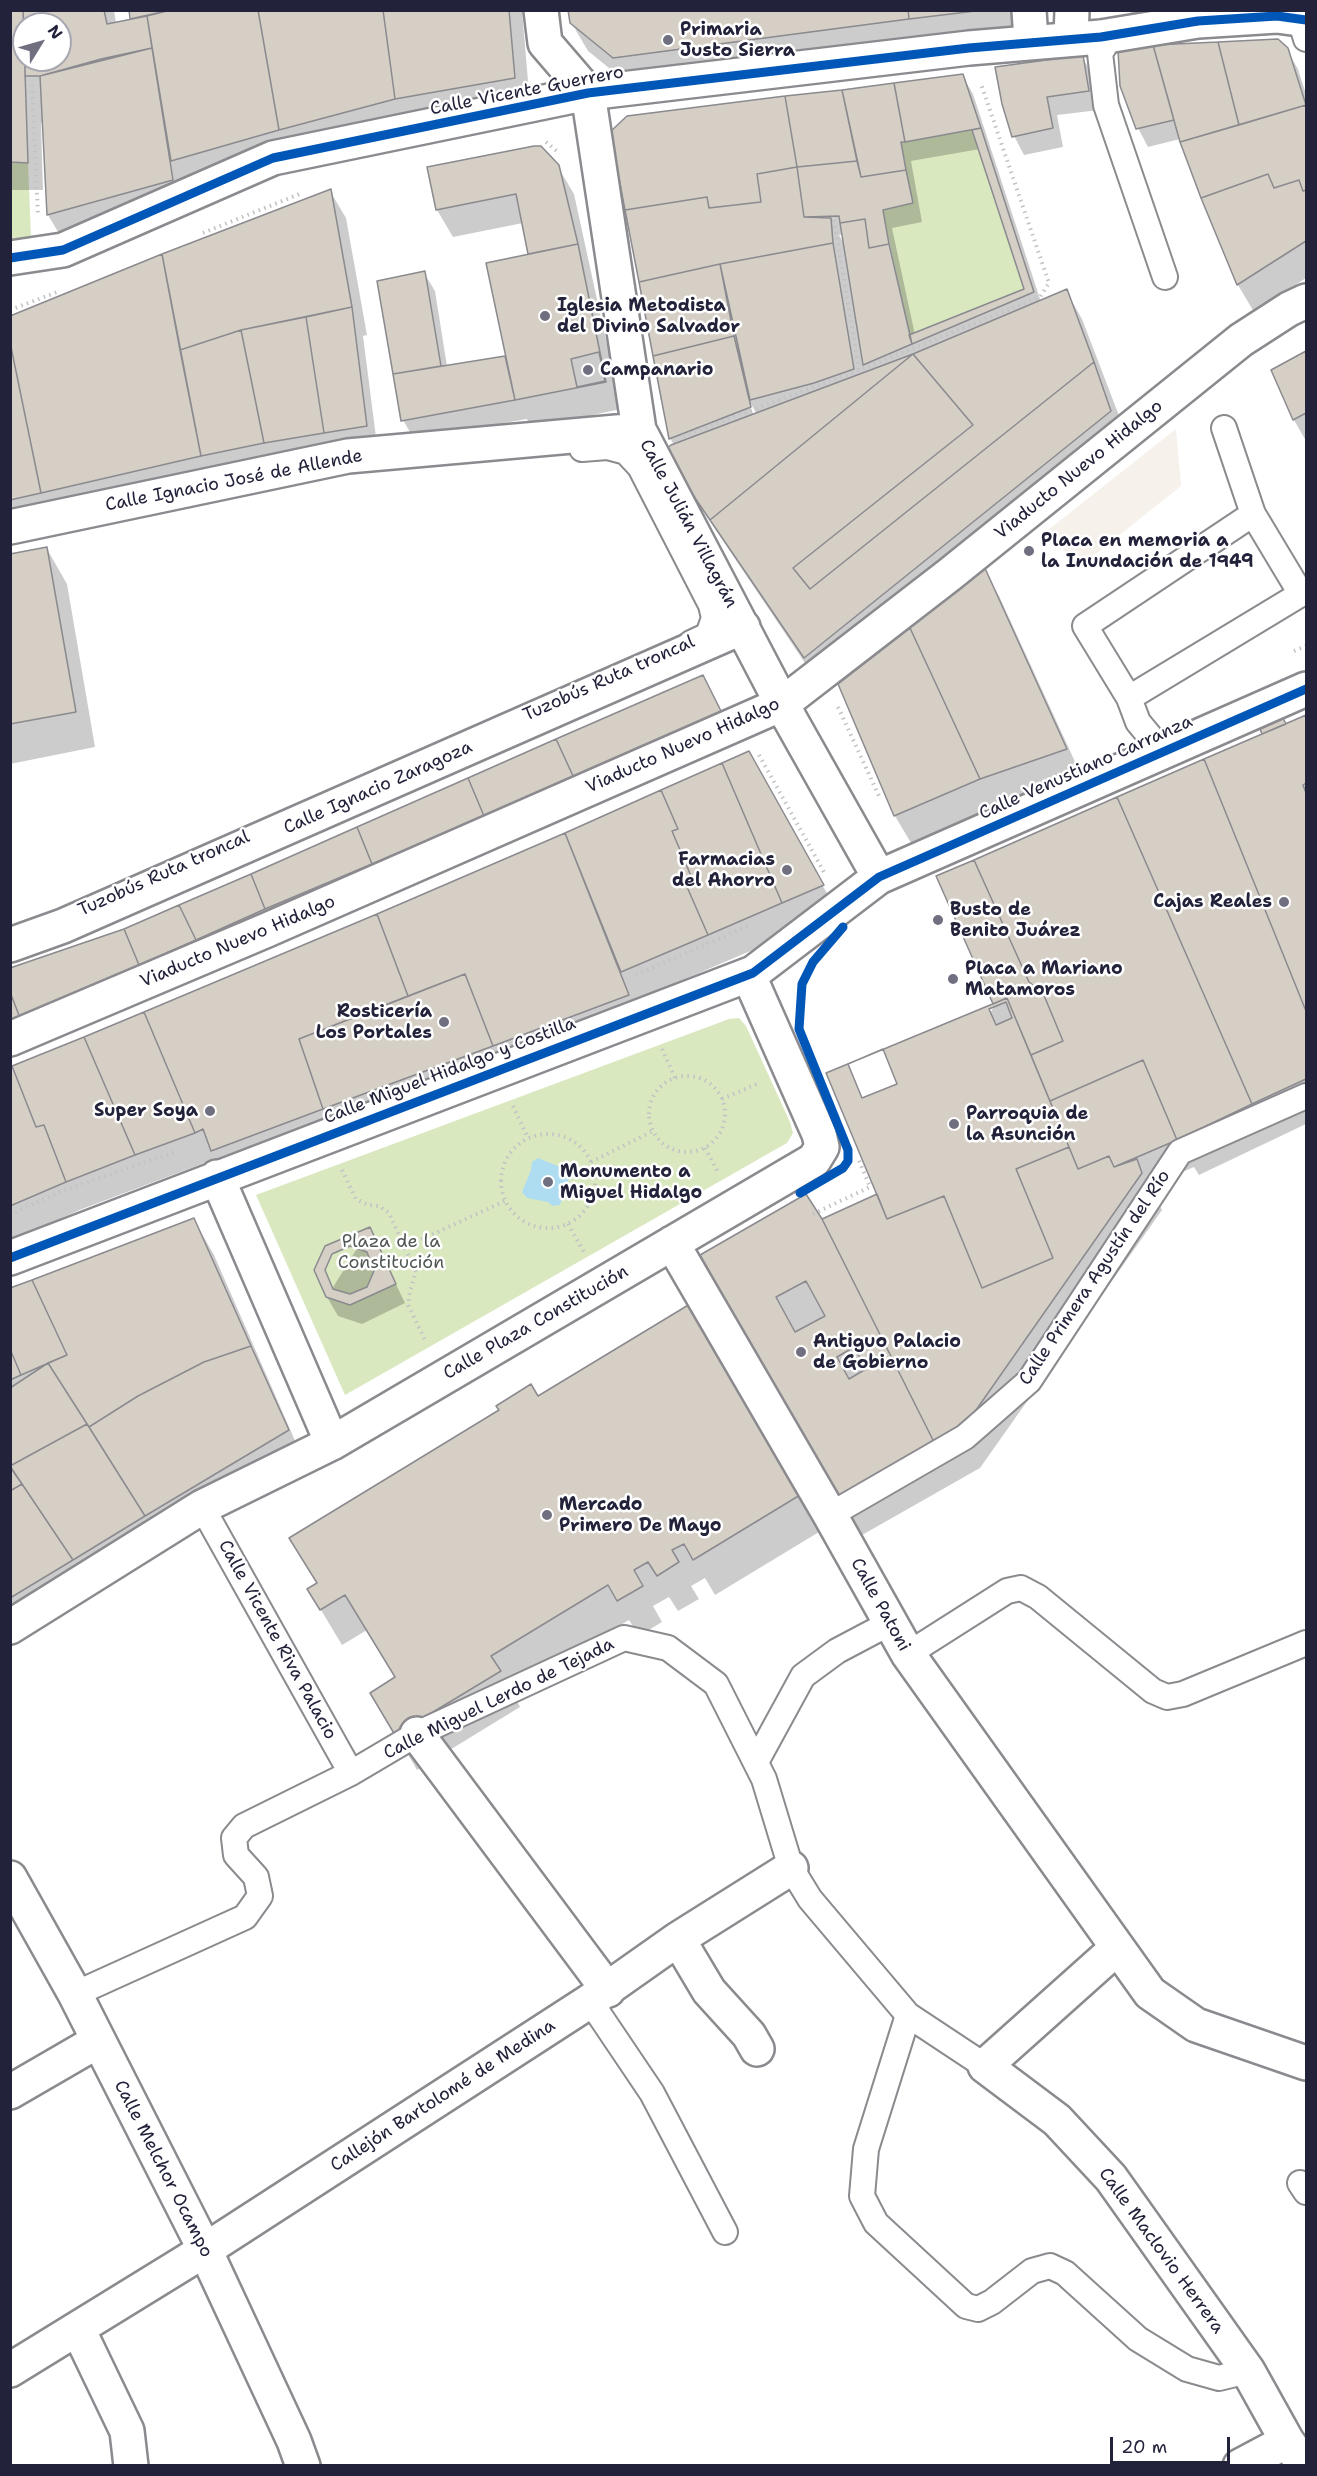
<!DOCTYPE html>
<html>
<head>
<meta charset="utf-8">
<style>
	body { margin:0 }
	#map { position:relative; width:1317px; height:2476px; overflow:hidden; background:#fff; font-family:"Shantell Sans",sans-serif }
	canvas { display:block }
	.frame { position:absolute; inset:0; border:12px solid #22223b; pointer-events:none }
	.north { position:absolute; left:12px; top:12px; width:60px; height:60px; box-sizing:border-box; background:#fff; border:2px solid #a7a7b1; border-radius:50%; rotate:53deg; font-size:16px; font-weight:700; line-height:24px; text-align:center; color:#22223b }
	.north::after { content:''; display:block; margin:auto; width:21px; height:27px; background:#6f6f80; clip-path:polygon(50% 0,100% 100%,50% 72%,0 100%) }
	.scale { position:absolute; left:1110px; top:2437px; width:120px; height:27px; box-sizing:border-box; border:3px solid #22223b; border-top:0; padding-left:8px; font-size:18px; line-height:21px; white-space:nowrap; color:#22223b; -webkit-text-stroke:4px #fff; paint-order:stroke }
</style>
</head>
<body>
<div id="map">
<canvas width="1317" height="2476"></canvas>
<div class="frame"></div>
<div class="north">N</div>
<div class="scale">20 m</div>
</div>
<script>
const ctx = document.querySelector('canvas').getContext('2d');
ctx.lineJoin = 'round';
function paint(path, color) { ctx.fillStyle = color; ctx.fill(path, 'evenodd'); }
const poly = rows => new Path2D(rows.map(r => 'M' + r).join(''));
function stroke(path, color, width, dash) { ctx.strokeStyle = color; ctx.lineWidth = width; ctx.lineCap = dash ? 'butt' : 'round'; ctx.setLineDash(dash || []); ctx.stroke(path); }
function label(font, color, halo, rows, align = 'center') {
  ctx.font = font + ' "Shantell Sans",sans-serif'; ctx.lineWidth = 5; ctx.setLineDash([]); ctx.textBaseline = 'middle'; ctx.strokeStyle = halo; ctx.fillStyle = color; for (const [text, x, y, turn = 0] of rows) {
    ctx.save(); ctx.translate(x, y); ctx.rotate((+turn || 0) * Math.PI / 180); ctx.textAlign = isNaN(turn) ? turn : align; if (halo) ctx.strokeText(text, 0, 0); ctx.fillText(text, 0, 0); ctx.restore();
  }
}
const built = poly([
	[1176,429,1181,486,1078,568,1048,530]
]);
const green = poly([
	[972,130,1024,289,909,335,883,210,912,203,901,142],
	[11,163,28,163,31,237,25,243,11,245],
	[739,1018,746,1026,790,1122,793,1133,787,1143,345,1395,256,1195,729,1019]
]);
const water = poly([
	[538,1158,560,1167,568,1166,573,1170,573,1177,568,1181,560,1205,553,1206,548,1202,527,1198,522,1192,531,1170,532,1162]
]);
const shadow = poly([
	[10,10,114,10,116,23,132,20,130,10,522,10,530,105,186,189,64,242,48,215,44,123,41,123,43,190,10,190],
	[24,24,60,24,60,60,24,60],
	[570,10,1017,10,1017,20,1003,38,630,85,588,51,571,22],
	[1129,10,1181,10,1132,16],
	[1286,49,1298,69,1306,94,1306,278,1254,312,1238,285,1180,139,1148,147,1138,128],
	[1082,57,1093,75,1099,110,1057,115,1063,147,1024,155,1014,136,1003,104],
	[962,75,973,94,1041,302,1066,291,1082,319,1131,447,982,566,999,596,1082,777,997,806,911,843,895,816,840,685,911,629,972,575,825,693,681,478,674,445,670,438,628,118],
	[980,149,1026,290,915,335,892,228,922,222,911,161],
	[844,234,845,246,839,235],
	[749,400,757,415,754,415,746,401],
	[541,148,552,157,574,194,621,409,532,428,527,419,414,439,403,420,379,282,424,273,435,291,447,366,505,357,508,363,530,255,523,223,453,237,437,210,429,168],
	[330,191,346,218,367,335,363,336,377,445,10,540,10,318],
	[1306,353,1306,441,1294,420,1273,371],
	[47,549,67,584,95,747,10,764,10,556],
	[703,677,732,732,10,1045,124,930],
	[1306,716,1306,1124,1199,1175,1194,1167,1150,1186,1162,1210,980,1468,855,1539,798,1422,702,1256,821,1221,879,1195,995,1005,1286,725],
	[759,772,833,904,793,922,797,931,636,1000,648,1031,217,1167,212,1160,82,1209,10,1241,10,1069,567,840],
	[194,1220,214,1255,303,1459,10,1636,10,1290],
	[369,1229,405,1303,362,1324,338,1316,327,1297],
	[690,1306,824,1529,715,1595,705,1578,691,1586,699,1599,678,1611,669,1597,653,1606,662,1622,639,1636,629,1620,511,1691,520,1707,417,1770,393,1729,397,1678,367,1630,342,1645,309,1590,538,1398]
]);
const building = poly([
	[10,10,23,10,28,163,10,162,10,10],
	[23,10,104,10,107,24,147,16,152,48,40,76,25,76,25,60,60,60,60,24,24,24,24,33,23,10],
	[129,10,171,10,130,19,129,10],
	[171,10,258,10,279,130,171,161,147,16,171,10],
	[258,10,383,10,395,99,279,130,258,10],
	[383,10,509,10,515,78,395,99,383,10],
	[568,10,908,10,909,19,613,58,570,23,568,10],
	[908,10,984,10,909,19,908,10],
	[1278,39,1288,48,1306,105,1239,125,1218,42,1278,39],
	[1218,42,1239,125,1180,142,1153,45,1218,42],
	[1153,45,1174,120,1136,129,1120,86,1118,50,1153,45],
	[152,48,173,180,47,215,40,76,101,59,152,48],
	[1083,55,1089,91,1047,97,1053,128,1012,137,1002,104,995,67,1083,55],
	[963,74,981,128,905,142,894,83,963,74],
	[894,83,905,142,901,142,906,170,861,177,842,90,894,83],
	[842,90,857,161,797,167,785,96,842,90],
	[785,96,797,167,757,174,761,202,709,208,707,197,625,210,610,132,627,116,785,96],
	[1306,105,1306,190,1303,191,1299,180,1274,188,1268,174,1201,198,1180,142,1306,105],
	[981,128,1034,292,912,344,909,335,1024,289,972,130,981,128],
	[534,146,541,146,559,165,578,244,528,254,516,194,436,210,427,167,534,146],
	[857,161,861,177,906,170,913,203,883,210,889,244,869,248,865,219,840,223,839,216,804,217,797,167,857,161],
	[797,167,804,217,831,218,833,243,720,264,639,282,625,210,707,197,709,208,761,202,757,174,797,167],
	[1268,174,1274,188,1299,180,1303,191,1306,190,1306,241,1237,285,1201,198,1268,174],
	[331,189,352,307,241,330,180,350,162,254,331,189],
	[865,219,869,248,889,244,912,344,863,365,840,223,865,219],
	[833,243,854,369,814,383,750,400,720,264,833,243],
	[578,244,606,382,515,400,486,263,578,244],
	[162,254,201,456,41,493,10,342,10,316,162,254],
	[720,264,734,336,653,356,639,282,720,264],
	[425,271,441,366,393,374,377,281,425,271],
	[1067,289,1094,362,810,589,793,568,973,425,913,354,1067,289],
	[352,307,367,426,324,433,306,317,352,307],
	[306,317,324,433,264,443,241,330,306,317],
	[241,330,264,443,201,456,180,350,241,330],
	[734,336,751,407,669,439,653,356,734,336],
	[10,342,41,493,10,500,10,342],
	[1306,351,1306,413,1293,420,1271,370,1306,351],
	[599,352,605,381,577,387,571,359,599,352],
	[913,354,973,425,793,568,810,589,1094,362,1111,411,804,658,710,520,913,354],
	[913,354,710,520,663,451,671,445,913,354],
	[505,356,515,400,401,421,393,374,505,356],
	[47,547,76,712,10,724,10,554,47,547],
	[984,566,1067,749,980,779,910,628,984,566],
	[910,628,980,779,894,816,838,684,910,628],
	[703,675,722,713,574,778,556,739,703,675],
	[1306,715,1306,783,1303,785,1306,793,1306,1011,1204,759,1306,715],
	[1283,718,1286,724,1262,734,1260,729,1283,718],
	[556,739,574,778,484,816,468,778,556,739],
	[749,751,824,885,782,903,722,763,749,751],
	[1204,759,1306,1011,1306,1079,1252,1104,1117,797,1204,759],
	[722,763,782,903,708,935,684,880,691,876,672,831,678,829,661,790,722,763],
	[468,778,484,816,372,864,357,827,468,778],
	[661,790,678,829,672,831,691,876,684,880,708,935,621,972,565,833,661,790],
	[1117,797,1252,1104,1177,1140,1143,1060,1050,1101,1031,1055,1063,1041,1043,993,1029,982,974,860,1117,797],
	[357,827,372,864,265,909,251,874,357,827],
	[565,833,629,995,493,1046,465,974,408,996,377,914,565,833],
	[974,860,1029,982,1043,993,1063,1041,1031,1055,1007,998,993,1004,936,876,974,860],
	[251,874,265,909,196,940,179,905,251,874],
	[179,905,196,940,139,965,124,929,179,905],
	[377,914,408,996,299,1039,323,1109,211,1151,203,1129,195,1133,144,1012,377,914],
	[124,929,139,965,20,1018,10,992,10,968,124,929],
	[465,974,493,1046,323,1109,299,1039,465,974],
	[10,992,20,1018,10,1022,10,992],
	[1007,998,1069,1147,1016,1169,1053,1258,982,1288,944,1196,887,1219,826,1073,1007,998],
	[1006,1002,1012,1018,996,1025,989,1009,1006,1002],
	[144,1012,195,1133,135,1155,84,1037,144,1012],
	[84,1037,135,1155,66,1182,44,1125,36,1127,12,1066,84,1037],
	[883,1049,897,1084,862,1098,848,1064,883,1049],
	[1143,1060,1177,1140,1114,1167,1109,1156,1078,1169,1050,1101,1143,1060],
	[12,1066,36,1127,44,1125,66,1182,10,1206,10,1067,12,1066],
	[1069,1147,1078,1169,1109,1156,1114,1167,1137,1159,1142,1173,960,1433,936,1446,822,1219,877,1194,887,1219,944,1196,982,1288,1053,1258,1016,1169,1069,1147],
	[806,1194,822,1219,936,1446,833,1504,795,1438,796,1423,700,1255,806,1194],
	[806,1281,825,1316,795,1332,776,1297,806,1281],
	[854,1347,866,1369,849,1379,837,1357,854,1347],
	[194,1218,251,1346,204,1362,138,1396,89,1427,48,1363,67,1355,32,1280,194,1218],
	[370,1227,396,1284,350,1305,326,1297,314,1270,325,1246,370,1227],
	[350,1246,367,1252,374,1271,367,1287,350,1294,333,1289,325,1270,332,1254,350,1246],
	[32,1280,67,1355,21,1375,10,1349,10,1288,32,1280],
	[690,1304,805,1492,693,1560,684,1544,672,1550,679,1562,657,1576,648,1562,634,1570,643,1586,617,1601,608,1585,491,1656,501,1671,395,1735,370,1693,395,1677,345,1595,320,1610,307,1589,317,1583,289,1538,499,1410,496,1406,531,1384,538,1396,690,1304],
	[251,1346,289,1430,145,1516,89,1427,138,1396,204,1362,251,1346],
	[10,1349,21,1375,10,1380,10,1349],
	[48,1363,87,1424,10,1466,10,1388,48,1363],
	[87,1424,145,1516,73,1560,10,1466,87,1424],
	[10,1467,22,1484,10,1491,10,1467],
	[22,1484,73,1560,10,1598,10,1491,22,1484]
]);
const path = poly([
	[32,85,38,216],
	[546,142,558,152],
	[834,220,859,370],
	[203,233,302,193],
	[10,310,60,291],
	[683,436,859,370,1040,297,1049,283,981,84],
	[1294,651,1306,646],
	[838,707,879,796],
	[759,755,824,872],
	[636,975,750,925],
	[662,1049,675,1078],
	'649 1114a38 38 0 1 1 76 0a38 38 0 1 1-76 0Z',
	[722,1099,757,1084],
	[513,1106,528,1138],
	'501 1181a47 47 0 1 1 94 0a47 47 0 1 1-94 0Z',
	[705,1148,719,1174],
	[591,1162,653,1131],
	[342,1170,356,1199,368,1205,379,1206,389,1213,416,1272,410,1291,408,1305,426,1342],
	[813,1214,870,1187,858,1158],
	[10,1215,59,1192,175,1152],
	[568,1224,584,1252],
	[405,1247,505,1201]
]);
const service = poly([
	[1300,19,1306,39],
	[1101,37,1104,47,1100,53,1106,105,1165,277],
	[1224,428,1253,514],
	[582,449,607,447,626,452,640,467,711,605,714,618,708,635,691,643],
	[1129,698,1301,594,1253,514,1085,626,1129,698,1138,722,1163,752],
	[202,1507,351,1773],
	[830,1515,965,1437,1029,1381,1180,1152,1306,1096],
	[908,1654,1007,1591,1021,1588,1038,1597,1153,1691,1167,1697,1183,1694,1306,1643],
	[756,1762,803,1676,837,1651,890,1623],
	[75,1994,245,1917,260,1896,256,1877,236,1855,234,1838,244,1826,351,1773,417,1734,624,1638,668,1648,716,1684,764,1779,791,1868,810,1899,908,2015,985,2066],
	[590,2001,652,2093,725,2232],
	[908,2015,866,2149,862,2196,876,2223,966,2306,978,2309,992,2302,1032,2271,1050,2266,1065,2273,1138,2339,1187,2369,1219,2378,1248,2371],
	[1300,2183,1306,2192]
]);
const minor = poly([
	[541,10,545,43,588,93,639,430,790,719,879,877],
	[1029,10,1031,41],
	[1071,38,1072,10],
	[10,527,348,456,639,430],
	[10,945,63,926,743,627],
	[217,1177,332,1443],
	[672,1243,830,1515,908,1654,1150,1993,1196,2025,1306,2063],
	[10,1258,753,973,879,877,1306,689],
	[10,1627,202,1507,332,1443,814,1160,822,1147,819,1134,753,985,753,973],
	[417,1734,608,1990],
	[678,1939,709,1991,749,2035,757,2049],
	[1117,1948,985,2066,1057,2120,1111,2178,1248,2371,1287,2441,1305,2466],
	[10,2092,98,2041],
	[78,2329,127,2431,131,2466],
	[10,2370,205,2250,590,2001,678,1939,791,1868],
	[1240,2466,1287,2441]
]);
const tertiary = poly([
	[10,258,63,250,273,158,588,93,969,48,1101,37,1198,21,1277,16,1306,20],
	[10,1878,75,1994,205,2250,294,2441,303,2466]
]);
const secondary = poly([
	[10,1039,267,930,782,704,949,575,1241,340,1289,309,1306,301]
]);
const cycleway = poly([
	[10,258,63,250,273,158,588,93,969,48,1101,37,1198,21,1277,16,1306,20],
	[800,1193,843,1168,848,1161,848,1150,799,1029,802,984,813,962,843,927],
	[10,1258,753,973,879,877,1306,689]
]);
const markers = [
	[668,40,6,"#6f6f80"],
	[545,316,6,"#6f6f80"],
	[588,370,6,"#6f6f80"],
	[1029,551,6,"#6f6f80"],
	[787,870,6,"#6f6f80"],
	[1284,902,6,"#6f6f80"],
	[938,920,6,"#6f6f80"],
	[953,979,6,"#6f6f80"],
	[444,1022,6,"#6f6f80"],
	[210,1111,6,"#6f6f80"],
	[954,1124,6,"#6f6f80"],
	[548,1182,6,"#6f6f80"],
	[801,1352,6,"#6f6f80"],
	[547,1515,6,"#6f6f80"]
];
const poiNames = [
	["Primaria",680,30],
	["Justo Sierra",680,51],
	["Iglesia Metodista",557,306],
	["del Divino Salvador",557,327],
	["Campanario",600,370],
	["Placa en memoria a",1041,541],
	["la Inundación de 1949",1041,562],
	["Farmacias",775,860,"right"],
	["del Ahorro",775,881,"right"],
	["Cajas Reales",1272,902,"right"],
	["Busto de",950,910],
	["Benito Juárez",950,931],
	["Placa a Mariano",965,969],
	["Matamoros",965,990],
	["Rosticería",432,1012,"right"],
	["Los Portales",432,1033,"right"],
	["Super Soya",198,1111,"right"],
	["Parroquia de",966,1114],
	["la Asunción",966,1135],
	["Monumento a",560,1172],
	["Miguel Hidalgo",560,1193],
	["Antiguo Palacio",813,1342],
	["de Gobierno",813,1363],
	["Mercado",559,1505],
	["Primero De Mayo",559,1526]
];
const streetNames = [
	["Calle Vicente Guerrero",527,91,-11],
	["Viaducto Nuevo Hidalgo",1079,470,-39],
	["Calle Ignacio José de Allende",234,481,-11],
	["Calle Julián Villagrán",688,524,62],
	["Tuzobús Ruta troncal",609,679,-24],
	["Viaducto Nuevo Hidalgo",683,746,-24],
	["Calle Venustiano Carranza",1086,768,-24],
	["Calle Ignacio Zaragoza",378,788,-24],
	["Tuzobús Ruta troncal",164,874,-24],
	["Viaducto Nuevo Hidalgo",238,942,-23],
	["Calle Miguel Hidalgo y Costilla",450,1071,-21],
	["Calle Primera Agustín del Río",1095,1278,-56],
	["Calle Plaza Constitución",536,1323,-30],
	["Calle Patoni",880,1605,61],
	["Calle Vicente Riva Palacio",277,1640,61],
	["Calle Miguel Lerdo de Tejada",499,1699,-26],
	["Callejón Bartolomé de Medina",443,2096,-33],
	["Calle Melchor Ocampo",163,2169,63],
	["Calle Maclovio Herrera",1161,2251,54]
];
const parkNames = [
	["Plaza de la",391,1242],
	["Constitución",391,1263]
];
paint(built, '#f6f1ea');
paint(green, '#dae8c0');
paint(water, '#aeddf2');
paint(shadow, '#0003');
paint(building, '#d5cfc6');
stroke(building, '#8a8a8f', 1.5);
stroke(service, '#8a8a8f', 28);
stroke(minor, '#8a8a8f', 38);
stroke(tertiary, '#8a8a8f', 38);
stroke(secondary, '#8a8a8f', 38);
stroke(path, '#c2c2c4', 4, [1.5, 4.5]);
stroke(service, '#fff', 24);
stroke(minor, '#fff', 33);
stroke(tertiary, '#fff', 33);
stroke(secondary, '#fff', 33);
stroke(cycleway, '#0057b8', 9);
for (const [x, y, r, color] of markers) { const dot = new Path2D(); dot.arc(x, y, r, 0, 2 * Math.PI); ctx.fillStyle = color; ctx.fill(dot); stroke(dot, '#fff', 2); }
label('bold 18px', '#22223b', '#fff', poiNames, 'left');
label('18px', '#22223b', '#fff', streetNames);
label('18px', '#505854', '#fff', parkNames);
</script>
</body>
</html>
